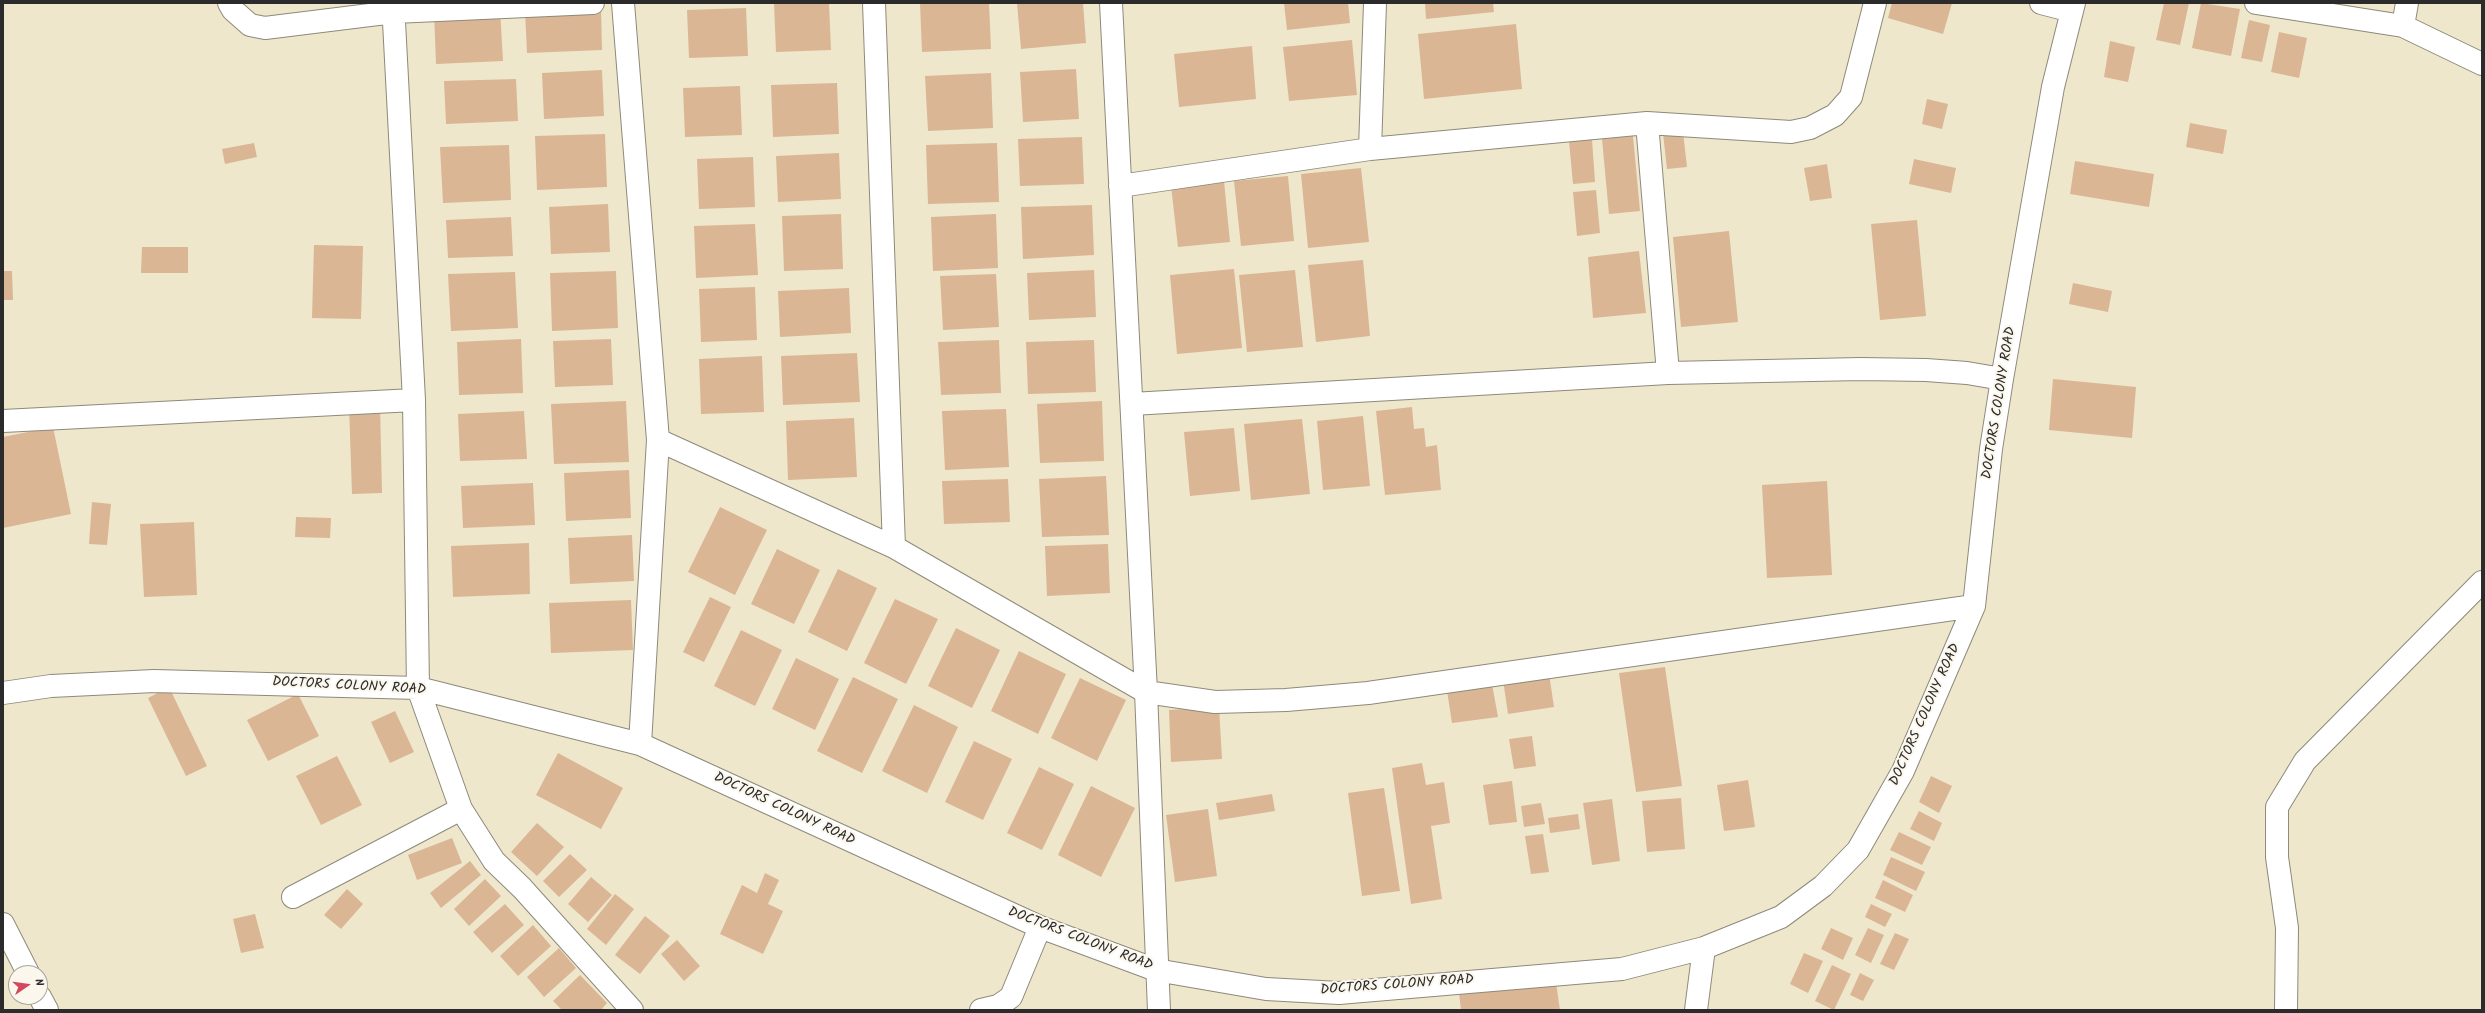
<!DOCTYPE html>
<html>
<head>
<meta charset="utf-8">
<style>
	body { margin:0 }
	#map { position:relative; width:2485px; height:1013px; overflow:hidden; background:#efe7cb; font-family:Kalam,sans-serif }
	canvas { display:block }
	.frame { position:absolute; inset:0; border:4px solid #2b2b2b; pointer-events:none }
	.north { position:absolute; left:8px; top:965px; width:40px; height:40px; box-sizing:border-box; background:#fbf7ec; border:1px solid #a8a59f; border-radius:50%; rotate:77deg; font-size:11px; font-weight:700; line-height:16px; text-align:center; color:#2b2b2b }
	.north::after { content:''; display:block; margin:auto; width:14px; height:18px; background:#d1495b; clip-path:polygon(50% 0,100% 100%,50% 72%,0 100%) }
</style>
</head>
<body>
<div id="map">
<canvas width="2485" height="1013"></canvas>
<div class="frame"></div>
<div class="north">N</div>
</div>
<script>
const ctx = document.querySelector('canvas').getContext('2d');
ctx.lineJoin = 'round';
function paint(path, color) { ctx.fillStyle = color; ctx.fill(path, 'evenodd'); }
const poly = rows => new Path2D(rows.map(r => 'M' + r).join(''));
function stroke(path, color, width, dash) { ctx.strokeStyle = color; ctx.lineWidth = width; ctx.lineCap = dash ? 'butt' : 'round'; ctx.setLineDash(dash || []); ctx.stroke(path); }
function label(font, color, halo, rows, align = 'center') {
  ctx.font = font + ' Kalam,sans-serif'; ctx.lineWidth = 4; ctx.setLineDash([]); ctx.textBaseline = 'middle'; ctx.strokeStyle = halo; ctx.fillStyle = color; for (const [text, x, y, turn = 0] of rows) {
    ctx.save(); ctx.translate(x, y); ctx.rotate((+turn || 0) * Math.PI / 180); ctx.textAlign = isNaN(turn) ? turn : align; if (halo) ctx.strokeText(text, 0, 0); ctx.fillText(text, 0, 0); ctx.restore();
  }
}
const building = poly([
	[774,3,829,3,831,50,776,52],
	[920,3,989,3,991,49,922,52],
	[1017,3,1083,3,1086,43,1021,49],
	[1284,3,1348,3,1350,23,1287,30],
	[1425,3,1493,3,1494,12,1426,19],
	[1892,3,1952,3,1943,34,1888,18],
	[2164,3,2189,3,2180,45,2156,40],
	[2201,3,2240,9,2231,56,2192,48],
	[746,8,748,56,689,58,687,10],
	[500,9,503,61,436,64,434,12],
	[601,9,602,50,527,53,525,11],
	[2249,20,2270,25,2262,62,2241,58],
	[1516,24,1522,89,1424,99,1418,34],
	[2279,32,2307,38,2299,78,2271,72],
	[1352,40,1357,95,1289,101,1283,47],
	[2110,41,2135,47,2128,82,2104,77],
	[1252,46,1256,99,1179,107,1174,54],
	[1076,69,1079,119,1023,122,1020,72],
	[602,70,604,116,544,119,542,73],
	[991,73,993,128,928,131,925,76],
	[516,79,518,121,446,124,444,81],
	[837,83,839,134,773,137,771,85],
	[740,86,742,135,685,137,683,88],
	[1927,99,1948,104,1942,129,1922,124],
	[2190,123,2227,130,2223,154,2186,147],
	[1683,132,1687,167,1667,169,1663,133],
	[605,134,607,187,537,190,535,136],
	[1633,136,1640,211,1609,214,1602,139],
	[1082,137,1084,184,1020,186,1018,139],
	[1592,139,1595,182,1573,184,1569,141],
	[254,143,257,157,225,164,222,149],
	[997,143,999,202,928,204,926,145],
	[509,145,511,200,443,203,440,147],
	[839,153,841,199,778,202,776,156],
	[753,157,755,207,699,209,697,159],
	[1914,159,1956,168,1951,193,1909,184],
	[2075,161,2154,174,2149,207,2070,194],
	[1827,164,1832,198,1810,201,1804,168],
	[1361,168,1369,242,1308,248,1301,174],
	[1288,176,1294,241,1241,246,1234,181],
	[1224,181,1230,242,1178,247,1171,186],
	[1596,190,1600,233,1577,236,1573,192],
	[608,204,610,252,551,254,549,207],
	[1092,205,1094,255,1023,259,1021,207],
	[841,214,843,269,784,271,782,216],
	[996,214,998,268,933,271,931,217],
	[511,217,513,256,448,258,446,220],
	[1917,220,1926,316,1880,320,1871,224],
	[755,224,758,275,696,278,694,226],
	[1729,231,1738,322,1681,327,1673,237],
	[314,245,363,246,361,319,312,318],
	[142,247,188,247,188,273,141,273],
	[1639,251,1646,313,1593,318,1588,257],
	[1363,260,1370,336,1316,342,1308,265],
	[1234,269,1242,348,1177,354,1170,275],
	[1094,270,1096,317,1029,320,1027,273],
	[1295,270,1303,347,1247,352,1239,275],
	[3,271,12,271,13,300,3,300],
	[616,271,618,328,552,331,550,273],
	[515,272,518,328,451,331,448,274],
	[996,274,999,327,943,330,940,276],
	[2073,283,2112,291,2108,312,2069,304],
	[755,287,757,340,701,342,699,289],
	[849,288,851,333,780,337,778,291],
	[521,339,523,393,459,395,457,342],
	[611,339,613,385,555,387,553,341],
	[999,340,1001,393,941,395,938,342],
	[1094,340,1096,392,1028,394,1026,342],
	[857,353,860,402,783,405,781,356],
	[762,356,764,412,701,414,699,359],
	[2053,379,2136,387,2132,438,2049,430],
	[626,401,629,462,554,464,551,404],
	[1102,401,1104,461,1040,463,1037,404],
	[380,405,382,493,352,494,349,406],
	[1412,407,1414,429,1424,428,1426,447,1437,445,1441,490,1385,495,1376,411],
	[1006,409,1009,467,945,470,942,411],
	[524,411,527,459,460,461,458,414],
	[1363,416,1370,486,1323,490,1317,421],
	[854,418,857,477,788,480,786,421],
	[1302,419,1310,494,1251,500,1244,424],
	[53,427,71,514,3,528,3,437],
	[1234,428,1240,491,1190,496,1184,432],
	[629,470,631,518,566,521,564,473],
	[1106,476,1109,535,1042,537,1039,479],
	[1008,479,1010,522,944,524,942,481],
	[1827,481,1832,575,1767,578,1762,485],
	[533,483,535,525,463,528,461,486],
	[92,502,111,504,107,545,89,544],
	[720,507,767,530,735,595,688,572],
	[296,517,331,518,330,538,295,537],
	[194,522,197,595,144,597,140,524],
	[632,535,634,581,570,584,568,538],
	[529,543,530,594,453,597,451,546],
	[1108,544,1110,593,1047,596,1045,546],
	[777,549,820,570,794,624,751,604],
	[838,569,877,588,847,651,808,632],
	[710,597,731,607,704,662,683,652],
	[895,599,938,619,906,684,864,663],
	[631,600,633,650,551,653,549,603],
	[956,628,1000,650,972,708,928,686],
	[741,630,782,650,755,706,714,686],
	[1019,651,1066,674,1038,734,991,711],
	[796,658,839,679,815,730,772,709],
	[1548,667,1554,707,1508,714,1502,673],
	[1665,667,1682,786,1636,792,1619,673],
	[853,677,898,699,862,773,817,751],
	[1080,678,1126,700,1097,761,1051,738],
	[1492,684,1498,717,1452,723,1447,691],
	[169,687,207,766,186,776,148,698],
	[298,694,319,736,268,761,247,720],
	[914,705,958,727,927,793,882,771],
	[1219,707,1222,759,1171,762,1169,710],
	[395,711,414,752,390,763,371,722],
	[1532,736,1536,766,1514,769,1509,739],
	[974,741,1012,759,983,820,945,802],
	[558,753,623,788,601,829,536,795],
	[337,756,362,805,321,825,296,776],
	[1422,763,1426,785,1444,782,1450,823,1431,826,1442,899,1411,904,1392,768],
	[1039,767,1074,784,1042,850,1007,833],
	[1931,776,1952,786,1939,813,1919,802],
	[1748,780,1755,827,1724,831,1717,785],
	[1512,781,1517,822,1489,825,1483,785],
	[1091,786,1135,808,1101,877,1058,855],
	[1384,788,1400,891,1362,896,1348,793],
	[1272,794,1275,811,1219,820,1216,803],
	[1681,798,1685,849,1647,852,1642,801],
	[1612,799,1620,861,1592,865,1583,803],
	[1541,803,1545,824,1524,827,1521,806],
	[1208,809,1217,876,1175,882,1166,815],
	[1919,811,1942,823,1934,841,1910,829],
	[1578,814,1580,829,1550,833,1548,818],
	[537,823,564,847,537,876,511,852],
	[1899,832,1931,847,1922,865,1890,850],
	[1543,834,1549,872,1531,874,1525,836],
	[452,838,462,863,417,880,408,855],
	[570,854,587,870,559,897,543,881],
	[1891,857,1925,872,1916,891,1883,875],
	[470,861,481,875,441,908,430,893],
	[765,873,779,880,768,904,783,911,763,954,720,934,742,885,757,893],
	[591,877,612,895,588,922,568,904],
	[485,879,501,896,469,926,454,909],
	[1883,880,1913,895,1905,912,1875,898],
	[347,889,363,904,341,929,324,915],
	[615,894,634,909,606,945,587,929],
	[505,904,524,925,492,953,473,932],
	[1871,904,1892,914,1885,927,1865,917],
	[255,914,264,948,241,953,233,919],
	[645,916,670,936,640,974,615,955],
	[533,925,551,946,518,976,500,956],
	[1831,928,1853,938,1843,960,1821,949],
	[1868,928,1884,935,1871,963,1855,955],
	[1895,933,1909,939,1894,970,1880,964],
	[677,940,700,966,684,981,661,954],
	[559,948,576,968,544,997,527,977],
	[1804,953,1823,961,1808,993,1790,984],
	[1832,965,1851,974,1834,1010,1815,1001],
	[1860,973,1874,980,1863,1001,1850,995],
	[580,975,607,1003,601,1010,562,1010,553,1001],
	[1556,983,1560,1010,1461,1010,1459,993]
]);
const minor = poly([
	[229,3,233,10,250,25,265,28,394,12,593,3],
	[393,3,414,400,418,688,461,809,494,861,522,888,632,1010],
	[623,3,658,440,640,744],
	[874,3,894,547],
	[1111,3,1146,692,1159,1010],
	[2041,3,2072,11],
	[2256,3,2403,26,2482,64],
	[2403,26,2407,3],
	[1647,123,1668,373],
	[1370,149,1375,3],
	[1120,186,1370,149,1647,123,1791,132,1810,128,1835,115,1851,97,1875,3],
	[1132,404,1668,373,1861,369,1926,370,1967,373,2002,379],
	[3,421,414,400],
	[658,440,894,547,1146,692,1215,702,1286,700,1368,693,1974,606],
	[3,693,51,686,154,681,418,688,640,744,1040,927,1156,970,1266,989,1339,993,1622,969,1704,948,1781,917,1823,886,1858,850,1903,771,1974,606,1991,449,2002,379,2053,87,2074,3],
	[293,897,461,809],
	[3,924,28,973],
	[40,997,47,1010],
	[981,1010,998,1006,1011,997,1040,927],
	[1696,1010,1704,948],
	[2286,1010,2287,928,2277,857,2277,807,2305,761,2482,582]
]);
const streetNames = [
	["DOCTORS COLONY ROAD",2000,403,-81],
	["DOCTORS COLONY ROAD",349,687,3],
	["DOCTORS COLONY ROAD",1926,715,-66],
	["DOCTORS COLONY ROAD",784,810,25],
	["DOCTORS COLONY ROAD",1080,940,21],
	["DOCTORS COLONY ROAD",1397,986,-4]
];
paint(building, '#dab694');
stroke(minor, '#8d897b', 24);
stroke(minor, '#fff', 22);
label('14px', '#2b2b2b', '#fbf7ec', streetNames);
</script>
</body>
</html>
